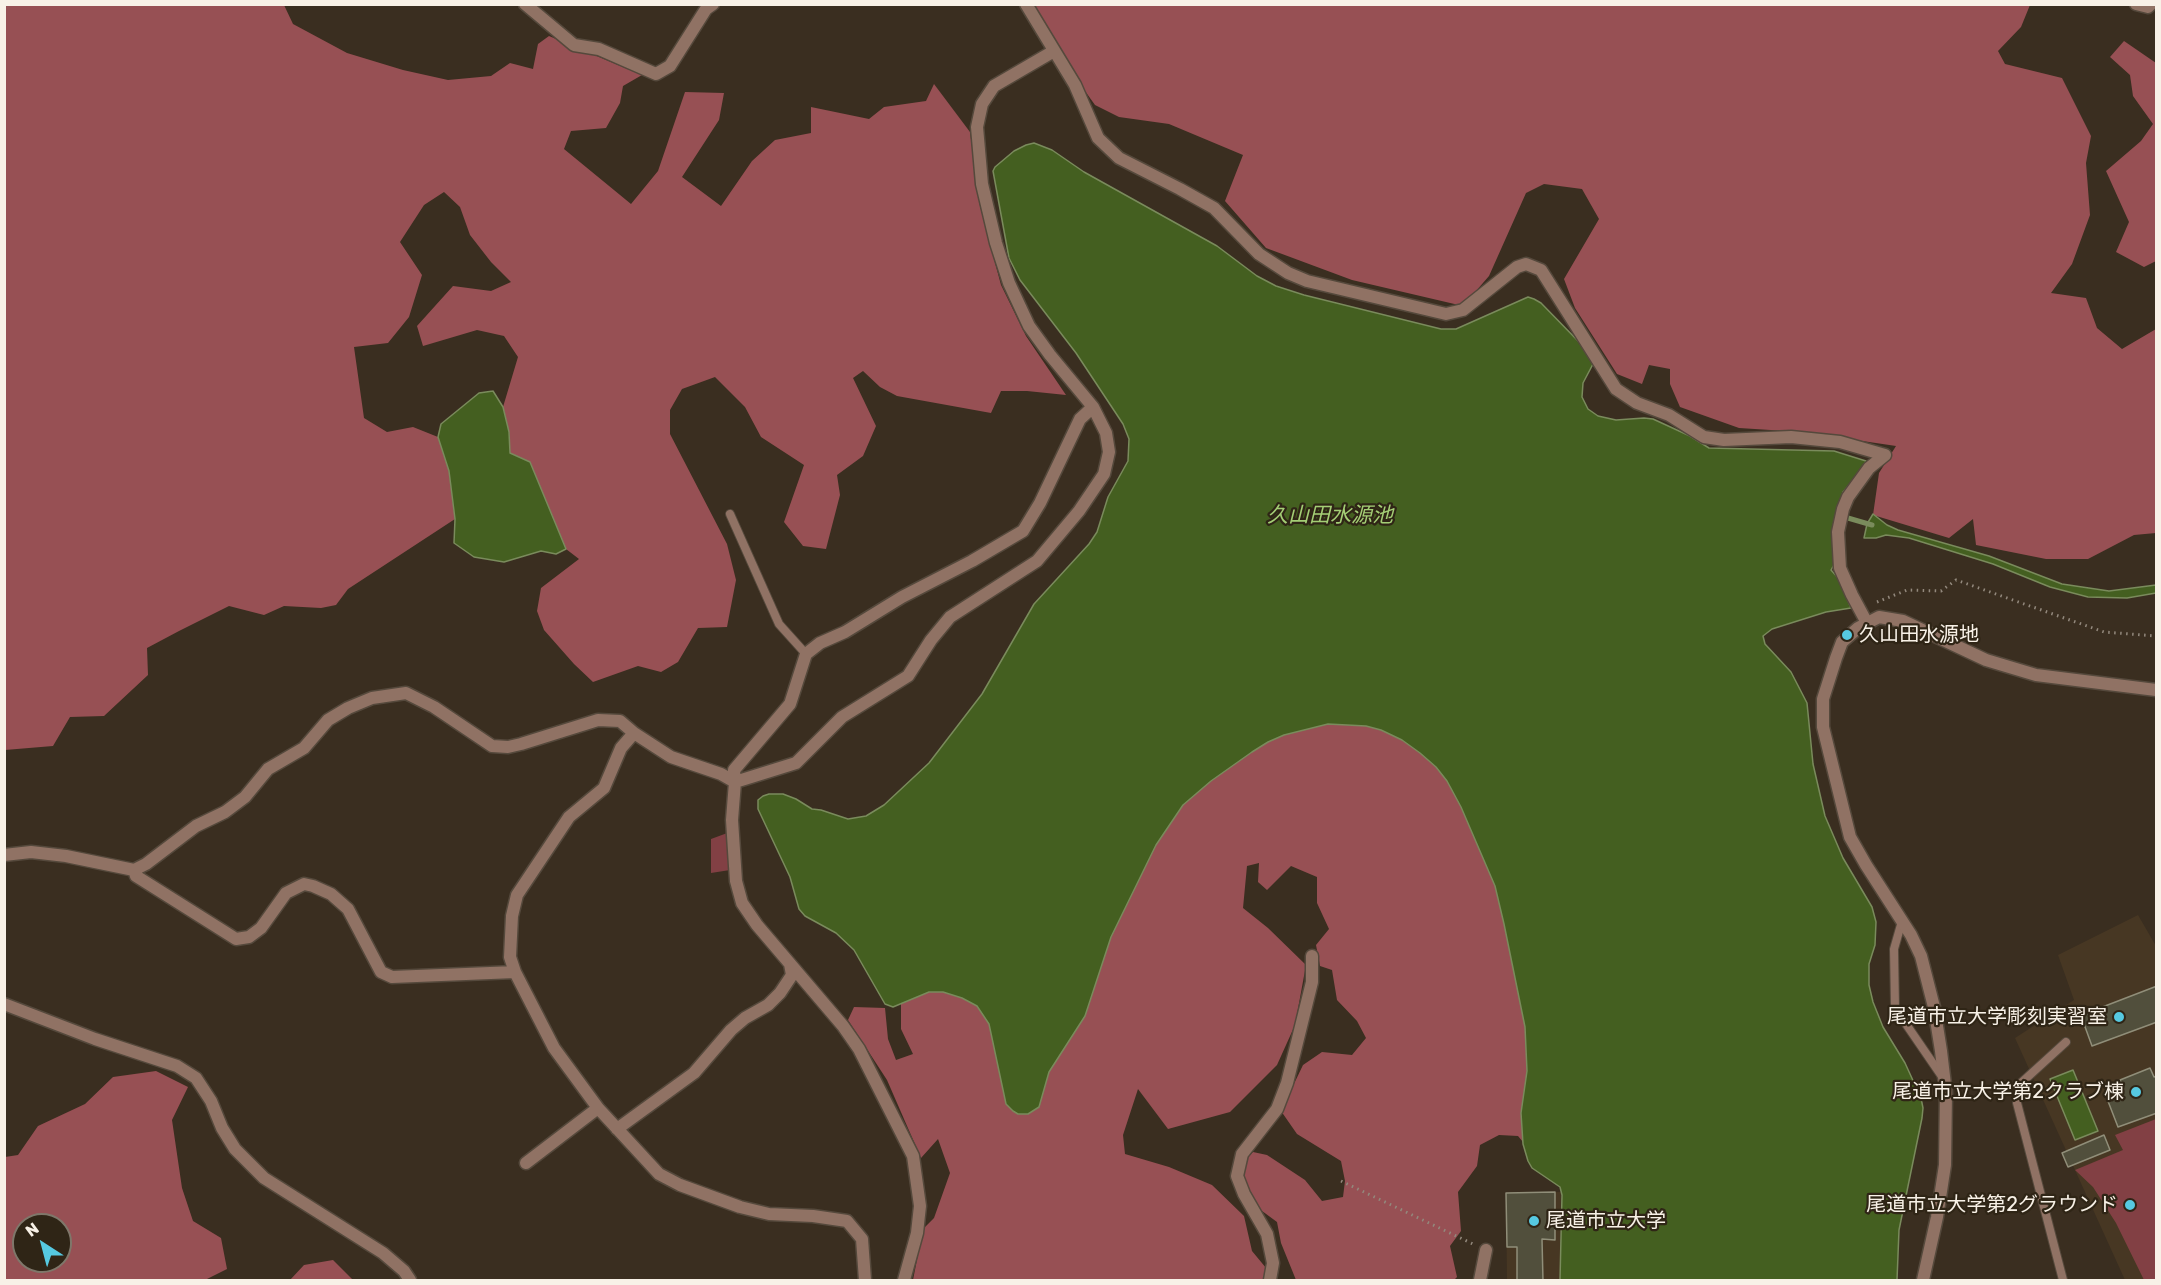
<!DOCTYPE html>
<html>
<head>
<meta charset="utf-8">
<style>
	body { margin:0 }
	#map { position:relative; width:2161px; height:1285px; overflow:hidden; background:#3a2e20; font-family:Rubik,sans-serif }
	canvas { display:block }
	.frame { position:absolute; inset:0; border:6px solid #f8f1e7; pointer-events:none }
	.north { position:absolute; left:12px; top:1213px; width:60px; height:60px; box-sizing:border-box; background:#2f2516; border:2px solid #7f776a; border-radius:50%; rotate:324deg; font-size:16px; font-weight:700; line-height:24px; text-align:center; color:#f8f1e7 }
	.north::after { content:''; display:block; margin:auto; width:21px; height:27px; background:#56c9e1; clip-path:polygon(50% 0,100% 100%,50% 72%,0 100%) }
</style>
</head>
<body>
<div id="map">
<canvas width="2161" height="1285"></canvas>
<div class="frame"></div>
<div class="north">N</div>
</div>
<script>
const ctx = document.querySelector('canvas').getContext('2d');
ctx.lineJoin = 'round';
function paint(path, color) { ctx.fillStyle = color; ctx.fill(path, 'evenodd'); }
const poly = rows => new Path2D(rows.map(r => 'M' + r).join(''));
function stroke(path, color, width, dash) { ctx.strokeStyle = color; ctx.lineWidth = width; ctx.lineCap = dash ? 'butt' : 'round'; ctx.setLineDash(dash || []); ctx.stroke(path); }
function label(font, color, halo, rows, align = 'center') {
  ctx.font = font + ' Rubik,"Noto Sans JP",sans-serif'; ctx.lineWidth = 4.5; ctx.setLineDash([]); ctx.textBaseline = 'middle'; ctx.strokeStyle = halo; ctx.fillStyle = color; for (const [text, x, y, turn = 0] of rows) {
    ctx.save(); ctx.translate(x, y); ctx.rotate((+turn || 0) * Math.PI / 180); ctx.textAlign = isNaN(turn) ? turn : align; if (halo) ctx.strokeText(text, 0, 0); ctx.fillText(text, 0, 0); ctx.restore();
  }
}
const built = poly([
	[2138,915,2156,946,2156,1280,2125,1280,2015,1038,2074,1000,2058,955],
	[1561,1192,1560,1280,1507,1280,1506,1193]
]);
const green = poly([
	[730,832,730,870,711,873,711,839],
	[2156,1119,2156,1280,2144,1280,2116,1223,2093,1187,2075,1170,2123,1150,2115,1135]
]);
const forest = poly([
	[1037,4,2030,5,2021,27,1998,51,2005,64,2062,78,2091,136,2086,163,2090,215,2072,264,2051,293,2086,298,2097,328,2122,349,2156,329,2156,533,2134,535,2088,559,2046,559,1976,545,1973,519,1949,538,1873,515,1879,473,1896,446,1802,432,1739,428,1680,407,1670,384,1670,369,1649,365,1642,384,1617,374,1575,308,1564,279,1599,219,1582,189,1544,184,1526,193,1489,276,1463,306,1352,280,1266,248,1225,201,1243,155,1169,124,1119,117,1095,105,1075,77,1061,49,1033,5],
	[5,5,284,5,293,24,347,53,403,70,448,80,491,76,510,63,533,69,538,44,549,36,642,75,623,86,620,103,606,128,571,131,564,149,631,204,658,171,685,92,724,93,719,120,682,177,721,206,752,161,775,140,811,133,811,107,869,119,884,107,926,101,934,84,970,132,980,206,1001,285,1026,336,1066,395,1027,391,1001,391,991,413,897,396,880,387,863,371,853,378,876,426,863,456,837,475,840,495,826,549,803,546,784,522,804,465,761,437,745,407,715,377,682,389,670,410,670,434,727,544,736,580,727,627,698,628,678,662,661,672,638,666,593,682,574,664,544,630,537,611,541,588,579,559,566,549,530,462,510,453,509,432,503,407,518,357,504,336,477,330,423,346,417,326,453,286,491,291,511,282,491,262,470,235,460,207,444,192,424,205,400,242,422,275,409,317,388,343,354,347,364,418,387,432,413,427,438,437,449,471,455,519,348,589,336,605,321,608,284,606,264,615,229,606,179,631,147,648,148,675,104,716,70,717,53,746,5,750],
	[2124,41,2156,63,2156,261,2144,267,2116,252,2129,222,2106,171,2141,141,2153,124,2133,96,2130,75,2110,57],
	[1406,718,1522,894,1538,1160,1518,1136,1499,1135,1480,1145,1477,1166,1458,1192,1461,1231,1450,1246,1457,1277,1454,1280,1296,1280,1281,1243,1277,1222,1243,1197,1239,1167,1253,1152,1267,1155,1305,1180,1322,1201,1343,1197,1345,1181,1341,1161,1297,1134,1281,1111,1303,1065,1322,1052,1352,1055,1366,1038,1357,1021,1337,1000,1332,970,1320,966,1316,945,1329,929,1317,903,1317,877,1291,866,1267,890,1258,882,1259,863,1247,866,1243,908,1268,928,1306,965,1295,1025,1277,1065,1230,1112,1168,1129,1138,1089,1123,1135,1125,1154,1169,1167,1212,1185,1244,1216,1252,1251,1276,1280,913,1280,923,1229,934,1218,950,1173,938,1139,921,1158,887,1080,848,1020,854,1007,885,1008,888,1039,896,1060,913,1054,901,1029,901,1002,890,999,1078,962,1205,762,1295,725],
	[156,1071,188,1087,172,1120,182,1188,193,1221,221,1238,227,1269,205,1280,5,1280,5,1157,18,1155,38,1126,85,1104,113,1077],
	[24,1225,60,1225,60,1261,24,1261],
	[333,1260,353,1280,290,1280,304,1265]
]);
const water = poly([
	[1034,143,1052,150,1084,172,1217,246,1257,276,1276,286,1304,295,1441,329,1456,329,1528,297,1534,299,1541,303,1580,343,1593,364,1583,383,1582,397,1588,409,1598,416,1616,420,1644,418,1653,419,1690,436,1709,448,1834,451,1866,461,1864,468,1843,492,1834,530,1835,563,1831,570,1839,579,1851,608,1826,612,1772,629,1763,636,1765,644,1791,672,1807,703,1813,764,1825,816,1843,858,1872,907,1876,922,1875,945,1869,964,1869,985,1873,1002,1883,1027,1905,1063,1921,1098,1923,1108,1922,1118,1899,1230,1897,1280,1560,1280,1562,1195,1560,1187,1532,1168,1528,1161,1523,1144,1521,1113,1527,1071,1525,1027,1504,924,1495,886,1461,807,1447,781,1436,767,1420,753,1402,740,1381,730,1366,726,1328,724,1284,735,1268,742,1252,752,1211,781,1183,805,1156,845,1111,937,1085,1016,1049,1072,1039,1107,1028,1114,1018,1114,1013,1111,1006,1104,989,1024,977,1006,962,998,943,992,929,992,893,1007,885,1004,854,950,836,933,805,916,799,909,790,877,758,809,758,800,763,796,769,794,783,794,796,799,812,809,821,810,848,819,866,816,884,805,929,763,982,694,1034,604,1089,544,1097,532,1108,497,1128,461,1129,439,1123,424,1076,353,1020,280,1009,258,993,171,995,167,1014,151,1026,145,1034,143],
	[493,391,503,407,509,432,510,453,530,462,566,549,556,554,541,551,504,562,474,557,454,543,455,519,449,471,438,437,441,424,479,393,493,391],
	[1873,514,1887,525,1898,530,1989,556,2062,584,2109,591,2156,585,2156,593,2127,598,2088,597,2050,587,1993,564,1909,538,1886,535,1876,538,1864,538,1867,524,1873,514],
	[2073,1070,2098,1131,2075,1140,2050,1079,2073,1070]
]);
const stream = poly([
	[1841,516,1872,525]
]);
const building = poly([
	[2157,986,2157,1022,2092,1046,2080,1013,2091,1008,2092,1011,2157,986],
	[2150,1068,2154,1077,2157,1076,2157,1113,2118,1127,2106,1096,2124,1089,2120,1080,2150,1068],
	[2104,1135,2110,1150,2068,1167,2062,1153,2104,1135],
	[1555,1192,1555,1240,1542,1239,1543,1281,1517,1281,1517,1247,1507,1247,1506,1193,1555,1192]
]);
const path = poly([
	[1877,602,1907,590,1941,591,1956,580,2104,632,2156,636],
	[1341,1181,1473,1244]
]);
const service = poly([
	[730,514,779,624,806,654],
	[1902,921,1894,949,1895,1008,1943,1078],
	[2063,1280,2017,1103,2021,1083,2066,1042]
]);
const minor = poly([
	[525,4,574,45,599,49,656,74,670,66,706,9,713,4],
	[1026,4,1075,85,1098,138,1119,158,1180,189,1214,208,1259,254,1288,273,1307,281,1446,314,1463,310,1517,267,1526,264,1541,270,1616,389,1637,403,1669,415,1704,437,1724,440,1791,437,1840,442,1885,455],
	[2136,4,2148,7,2151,4],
	[1867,623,1852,595,1840,568,1838,532,1843,509,1848,497,1869,468,1885,455],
	[634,733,621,748,604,788,569,817,517,895,512,916,510,957,515,972,554,1048,598,1108,659,1174,680,1185,740,1207,769,1214,813,1216,847,1221,862,1239,865,1280],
	[4,855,31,852,66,856,134,870,146,864,196,826,225,812,245,797,268,769,304,748,328,720,348,708,372,698,406,693,434,707,492,746,508,747,521,744,598,720,620,721,634,733,671,757,721,774,735,782,796,763,842,717,908,676,931,640,950,617,1037,561,1079,511,1104,474,1109,452,1106,433,1093,407,1050,355,1029,326,1009,283,996,243,982,184,977,127,982,104,994,86,1054,51],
	[134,870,136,876,236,939,249,937,261,928,286,893,304,884,313,886,331,894,348,909,381,972,392,977,515,972],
	[4,1004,95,1039,177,1066,196,1078,211,1101,222,1128,235,1149,264,1178,383,1253,404,1271,410,1280],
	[617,1129,694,1073,731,1030,745,1018,768,1005,780,993,792,975,790,964],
	[526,1163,598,1108],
	[904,1280,917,1233,920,1206,913,1156,859,1049,843,1026,757,925,742,903,736,881,732,820,735,782,734,770,790,704,806,654,820,643,845,632,902,597,972,561,1023,531,1040,503,1080,419,1093,407],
	[1270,1280,1273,1263,1267,1234,1244,1194,1237,1176,1242,1154,1277,1109,1287,1083,1312,982,1312,956],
	[1480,1280,1486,1250]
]);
const tertiary = poly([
	[1923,1280,1937,1217,1945,1165,1946,1093,1941,1051,1934,1007,1921,956,1911,935,1866,865,1850,837,1823,727,1823,699,1836,658,1842,642,1858,628,1879,617,1903,621,1986,660,2036,675,2156,690]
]);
const markers = [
	[1847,635,6,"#56c9e1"],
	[2119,1017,6,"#56c9e1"],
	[2136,1092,6,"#56c9e1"],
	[2130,1205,6,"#56c9e1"],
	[1534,1221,6,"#56c9e1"]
];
const poiNames = [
	["久山田水源地",1859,635,"left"],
	["尾道市立大学彫刻実習室",2107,1017],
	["尾道市立大学第2クラブ棟",2124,1092],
	["尾道市立大学第2グラウンド",2118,1205],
	["尾道市立大学",1546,1221,"left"]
];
const waterNames = [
	["久山田水源池",1330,516]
];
paint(built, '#473723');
paint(green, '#824044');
paint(forest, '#975054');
paint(water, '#445f20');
stroke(water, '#7a8b5c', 1.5);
stroke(stream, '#7a8b5c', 5);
paint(building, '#514f3c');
stroke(building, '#908e79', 1.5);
stroke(service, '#55493c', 10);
stroke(minor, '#55493c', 15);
stroke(tertiary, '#55493c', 15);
stroke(path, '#93897d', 3, [1.5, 4.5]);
stroke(service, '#907264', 8);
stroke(minor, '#907264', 12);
stroke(tertiary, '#907264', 12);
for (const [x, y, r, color] of markers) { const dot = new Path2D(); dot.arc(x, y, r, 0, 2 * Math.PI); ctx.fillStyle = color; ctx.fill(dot); stroke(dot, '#2f2516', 2); }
label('20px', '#f8f1e7', '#2f2516', poiNames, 'right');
label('italic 21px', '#a4ce75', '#2f2516', waterNames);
</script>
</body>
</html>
